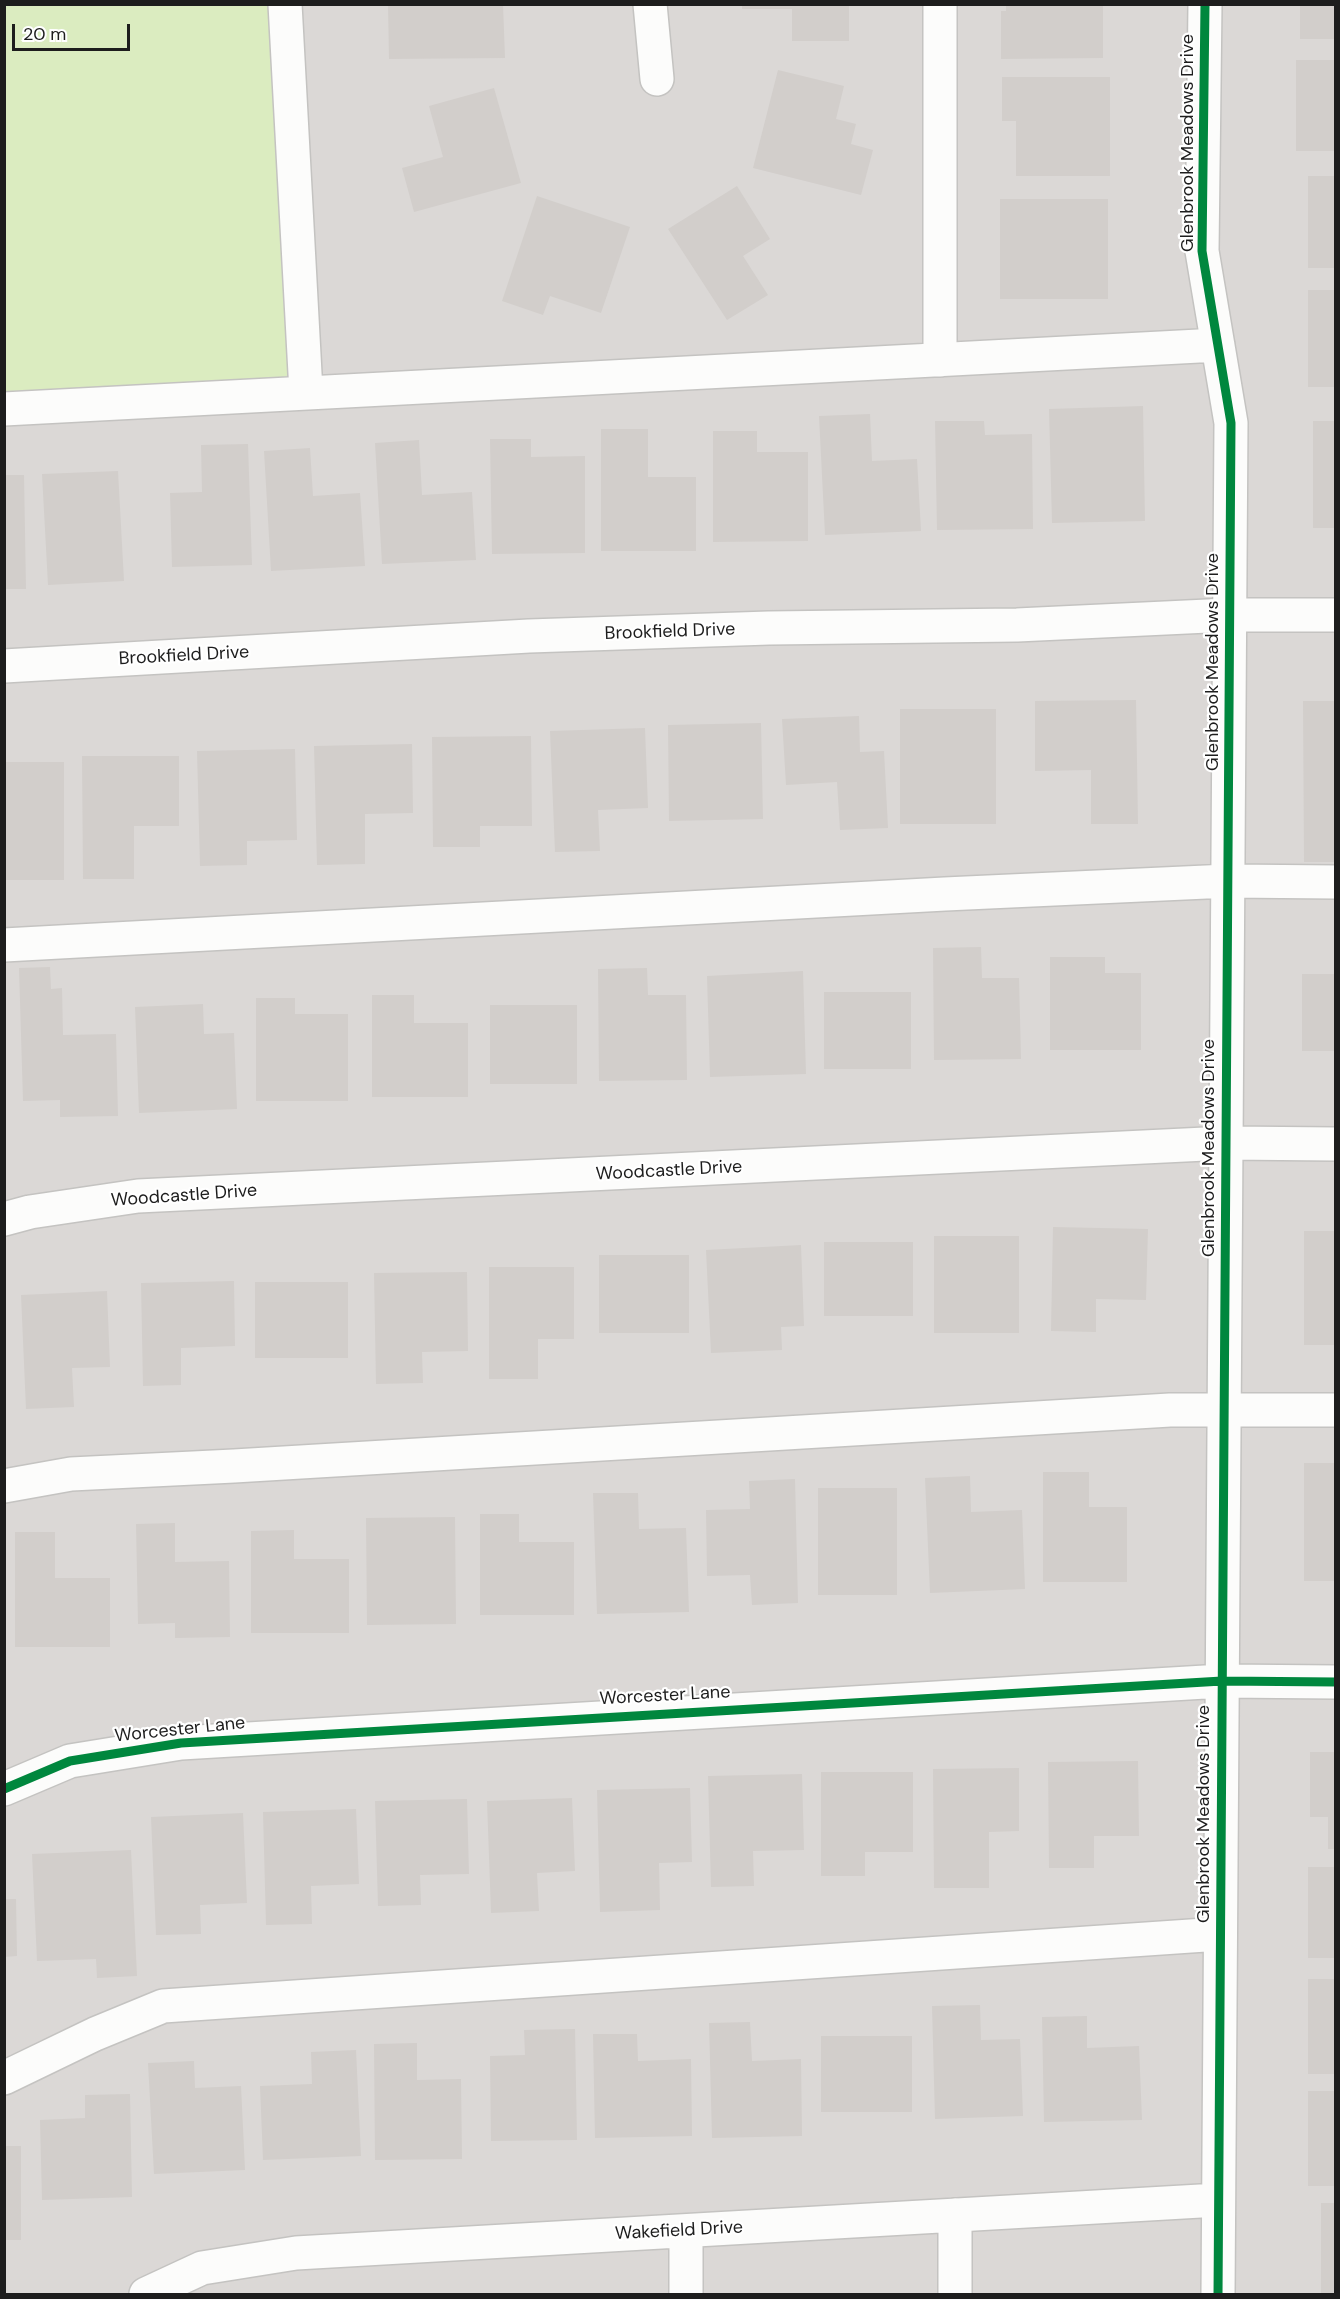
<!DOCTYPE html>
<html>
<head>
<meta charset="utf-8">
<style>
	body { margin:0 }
	#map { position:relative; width:1340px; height:2299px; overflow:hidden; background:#ece8e4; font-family:"DM Sans",sans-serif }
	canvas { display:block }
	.frame { position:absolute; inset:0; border:6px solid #1d1d1d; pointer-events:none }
	.scale { position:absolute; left:12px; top:24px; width:118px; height:27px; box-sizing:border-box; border:3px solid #1d1d1d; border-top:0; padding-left:8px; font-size:18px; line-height:21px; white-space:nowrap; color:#1d1d1d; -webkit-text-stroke:4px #fff; paint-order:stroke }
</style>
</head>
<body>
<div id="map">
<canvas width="1340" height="2299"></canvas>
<div class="frame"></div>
<div class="scale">20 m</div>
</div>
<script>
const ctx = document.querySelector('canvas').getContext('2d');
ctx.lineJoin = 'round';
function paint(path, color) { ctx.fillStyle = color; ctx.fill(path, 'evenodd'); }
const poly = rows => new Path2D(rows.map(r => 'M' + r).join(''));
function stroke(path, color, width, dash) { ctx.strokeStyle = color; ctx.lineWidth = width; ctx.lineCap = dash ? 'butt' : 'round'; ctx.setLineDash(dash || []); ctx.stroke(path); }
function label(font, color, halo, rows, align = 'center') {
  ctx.font = font + ' "DM Sans",sans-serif'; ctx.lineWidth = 4.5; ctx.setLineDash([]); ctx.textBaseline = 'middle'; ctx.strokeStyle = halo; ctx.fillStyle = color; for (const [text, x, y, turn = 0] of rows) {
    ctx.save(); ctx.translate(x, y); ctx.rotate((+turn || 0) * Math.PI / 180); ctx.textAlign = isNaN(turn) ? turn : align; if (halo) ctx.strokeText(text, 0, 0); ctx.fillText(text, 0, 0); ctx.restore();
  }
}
const residential = poly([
	[277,5,1335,5,1335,2294,5,2294,5,401]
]);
const grass = poly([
	[5,5,277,5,289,374,282,379,5,401]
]);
const building = poly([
	[388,4,503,4,505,58,389,59],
	[742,4,849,4,849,41,792,41,792,9,742,9],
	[1006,4,1103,4,1103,58,1001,59,1001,11,1006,11],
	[1300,4,1336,4,1336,39,1300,39],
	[1296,60,1336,60,1336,151,1296,151],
	[778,70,844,86,836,119,856,124,851,144,873,150,861,195,753,168],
	[1002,77,1110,77,1110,176,1016,176,1016,121,1002,121],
	[494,88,521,183,414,212,402,168,443,157,429,106],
	[1308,176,1336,176,1336,268,1308,268],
	[737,186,770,239,743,256,768,295,727,320,668,229],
	[537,196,630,227,601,313,550,296,543,315,502,301],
	[1000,199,1108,199,1108,299,1000,299],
	[1308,290,1336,290,1336,387,1308,387],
	[1143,406,1145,521,1052,523,1049,409],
	[870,414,872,461,917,459,921,531,825,535,819,416],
	[935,421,984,421,985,435,1032,434,1033,529,937,530],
	[1313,421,1336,421,1336,528,1313,528],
	[601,429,648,429,648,477,696,477,696,551,601,551],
	[713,431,757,431,757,452,808,452,808,541,713,542],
	[490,439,531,439,531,457,585,456,585,553,492,554],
	[419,440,422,495,472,492,476,560,382,564,375,443],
	[248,444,252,565,172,567,170,493,202,492,201,445],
	[310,448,313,496,360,493,365,566,271,571,264,451],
	[118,471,124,581,48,585,42,474],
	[4,475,24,475,26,589,4,589],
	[1136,700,1138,824,1091,824,1091,770,1035,771,1035,701],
	[1303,701,1336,701,1336,862,1304,862],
	[900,709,996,709,996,824,900,824],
	[859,716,860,752,884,751,888,828,840,830,837,782,786,785,782,719],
	[761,723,763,819,669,821,668,725],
	[645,728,648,808,598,810,600,851,555,852,550,731],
	[531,736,532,826,480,826,480,847,433,847,432,737],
	[412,744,413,813,365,814,365,864,317,865,314,746],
	[295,749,297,840,247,841,247,865,200,866,197,751],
	[82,756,179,756,179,826,134,826,134,879,83,879],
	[4,762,64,762,64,880,4,880],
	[981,947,982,978,1019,978,1021,1059,934,1060,933,948],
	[1050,957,1105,957,1105,973,1141,973,1141,1050,1050,1050],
	[50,967,51,989,62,988,63,1035,116,1034,118,1116,60,1117,60,1100,23,1101,19,968],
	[647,968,648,995,686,995,687,1080,599,1081,598,969],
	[803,971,806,1074,710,1077,707,976],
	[1302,974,1336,974,1336,1051,1302,1051],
	[824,992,911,992,911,1069,824,1069],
	[372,995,414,995,414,1023,468,1023,468,1097,372,1097],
	[256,998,295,998,295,1014,348,1014,348,1101,256,1101],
	[203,1004,204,1034,234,1033,237,1109,139,1113,135,1007],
	[490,1005,577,1005,577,1084,490,1084],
	[1053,1227,1148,1229,1146,1300,1096,1299,1096,1332,1051,1331],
	[1304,1231,1336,1231,1336,1345,1304,1345],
	[934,1236,1019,1236,1019,1333,934,1333],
	[824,1242,913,1242,913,1316,824,1316],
	[801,1245,804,1326,781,1327,782,1350,711,1353,706,1250],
	[599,1255,689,1255,689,1333,599,1333],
	[489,1267,574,1267,574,1339,538,1339,538,1379,489,1379],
	[467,1272,468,1351,422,1352,423,1383,376,1384,374,1273],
	[234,1281,235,1346,181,1348,181,1385,143,1386,141,1283],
	[255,1282,348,1282,348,1358,255,1358],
	[107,1291,110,1367,72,1368,74,1407,26,1409,21,1295],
	[1304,1463,1336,1463,1336,1581,1304,1581],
	[1043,1472,1089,1472,1089,1507,1127,1507,1127,1582,1043,1582],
	[970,1476,971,1512,1022,1510,1025,1589,930,1593,925,1478],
	[795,1479,798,1603,752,1605,750,1575,707,1576,706,1510,750,1509,749,1481],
	[818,1488,897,1488,897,1595,818,1595],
	[593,1493,638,1493,639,1529,686,1528,689,1612,597,1614],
	[480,1514,519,1514,519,1542,574,1542,574,1615,480,1615],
	[455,1517,456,1624,367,1625,366,1518],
	[175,1523,175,1562,229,1561,230,1637,175,1638,175,1623,138,1624,136,1524],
	[294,1530,294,1559,349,1559,349,1633,251,1633,251,1531],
	[15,1532,55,1532,55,1578,110,1578,110,1647,15,1647],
	[1310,1752,1336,1752,1336,1849,1328,1849,1328,1817,1310,1817],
	[1138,1761,1139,1836,1094,1836,1094,1868,1049,1868,1048,1762],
	[1019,1768,1019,1831,989,1832,989,1888,934,1888,933,1769],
	[821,1772,913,1772,913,1852,865,1852,865,1876,821,1876],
	[802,1774,804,1850,753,1851,754,1886,711,1887,708,1776],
	[690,1788,692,1862,659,1863,660,1910,600,1912,597,1790],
	[572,1798,575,1871,537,1873,539,1911,491,1913,487,1801],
	[467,1799,469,1874,420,1875,421,1905,378,1906,375,1801],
	[356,1809,359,1884,311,1886,312,1924,266,1925,263,1812],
	[243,1813,247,1903,200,1905,201,1934,156,1935,151,1817],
	[131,1850,137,1976,97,1978,96,1959,37,1961,32,1854],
	[1308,1867,1336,1867,1336,1958,1308,1958],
	[4,1899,16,1899,17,1956,4,1957],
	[1308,1979,1336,1979,1336,2074,1308,2074],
	[980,2005,981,2040,1020,2039,1023,2116,935,2119,932,2006],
	[1087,2016,1087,2048,1139,2046,1142,2120,1044,2122,1042,2017],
	[750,2022,752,2061,801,2059,802,2136,712,2138,709,2023],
	[575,2029,577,2140,491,2141,490,2056,525,2055,524,2030],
	[593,2034,637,2034,638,2061,691,2059,692,2136,595,2138],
	[821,2036,912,2036,912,2112,821,2112],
	[417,2043,417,2080,461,2079,462,2159,375,2160,374,2044],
	[356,2050,361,2156,263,2160,260,2086,312,2084,311,2052],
	[194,2061,195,2088,241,2086,245,2170,154,2174,148,2063],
	[1308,2091,1336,2091,1336,2186,1308,2186],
	[130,2094,132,2197,42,2200,40,2120,85,2118,85,2095],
	[4,2146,21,2146,21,2240,4,2240],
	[1321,2203,1336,2203,1336,2294,1321,2294]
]);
const minor = poly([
	[285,4,306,392],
	[650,4,657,79],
	[1205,4,1202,251,1231,423,1218,2294],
	[940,360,940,4],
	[4,409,1218,345],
	[4,666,529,636,769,628,1017,625,1229,615,1336,615],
	[4,945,945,894,1228,881,1336,882],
	[4,1219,30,1212,138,1196,1226,1143,1336,1144],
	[4,1486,71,1474,234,1466,1170,1410,1336,1410],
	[4,1789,70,1761,181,1743,1222,1681,1336,1682],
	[4,2078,95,2034,163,2006,1220,1934],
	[146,2294,202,2268,296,2253,1218,2200],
	[686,2294,686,2231],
	[955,2294,955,2215]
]);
const cycleway = poly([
	[1205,4,1202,251,1231,423,1218,2294],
	[4,1789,70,1761,181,1743,1222,1681,1336,1682]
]);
const streetNames = [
	["Glenbrook Meadows Drive",1188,143,-90],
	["Brookfield Drive",670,632,-2],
	["Brookfield Drive",184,656,-3],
	["Glenbrook Meadows Drive",1213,662,-90],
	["Glenbrook Meadows Drive",1209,1148,-90],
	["Woodcastle Drive",669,1171,-3],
	["Woodcastle Drive",184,1196,-4],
	["Worcester Lane",665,1696,-3],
	["Worcester Lane",180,1730,-6],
	["Glenbrook Meadows Drive",1204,1814,-90],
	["Wakefield Drive",679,2231,-3]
];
paint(residential, '#dbd8d6');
paint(grass, '#dbecc0');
paint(building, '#d2cecb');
stroke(minor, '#c4c3c1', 36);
stroke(minor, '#fcfcfb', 33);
stroke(cycleway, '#00873e', 9);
label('18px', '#1d1d1d', '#fff', streetNames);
</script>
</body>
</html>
